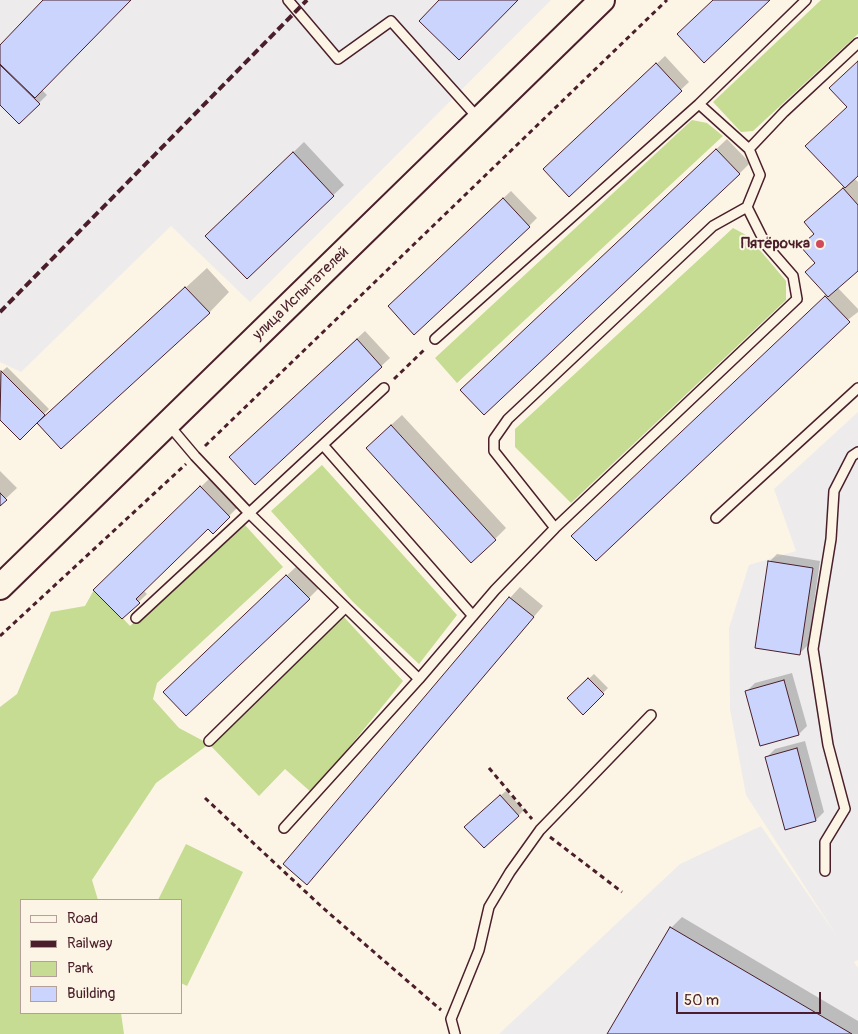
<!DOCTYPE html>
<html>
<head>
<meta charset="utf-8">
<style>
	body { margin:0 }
	#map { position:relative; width:858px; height:1034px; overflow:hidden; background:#fcf5e5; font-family:Pangolin,sans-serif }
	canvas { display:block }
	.legend { position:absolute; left:20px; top:899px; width:162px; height:115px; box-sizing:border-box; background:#fcf5e5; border:1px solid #b59f9b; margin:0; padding:6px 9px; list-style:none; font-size:15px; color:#4a1f2b }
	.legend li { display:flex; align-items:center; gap:10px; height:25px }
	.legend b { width:25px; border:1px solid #b59f9b }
	.scale { position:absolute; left:676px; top:992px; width:145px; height:22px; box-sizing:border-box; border:2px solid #4a1f2b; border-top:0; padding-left:6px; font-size:15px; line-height:18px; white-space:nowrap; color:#4a1f2b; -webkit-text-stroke:4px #fcf5e5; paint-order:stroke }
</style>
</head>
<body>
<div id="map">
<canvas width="858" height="1034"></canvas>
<ul class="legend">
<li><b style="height:6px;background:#fcf5e5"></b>Road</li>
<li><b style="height:6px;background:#4a1f2b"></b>Railway</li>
<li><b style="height:14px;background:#c5dc92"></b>Park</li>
<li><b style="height:14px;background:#cbd4fc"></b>Building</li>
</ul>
<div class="scale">50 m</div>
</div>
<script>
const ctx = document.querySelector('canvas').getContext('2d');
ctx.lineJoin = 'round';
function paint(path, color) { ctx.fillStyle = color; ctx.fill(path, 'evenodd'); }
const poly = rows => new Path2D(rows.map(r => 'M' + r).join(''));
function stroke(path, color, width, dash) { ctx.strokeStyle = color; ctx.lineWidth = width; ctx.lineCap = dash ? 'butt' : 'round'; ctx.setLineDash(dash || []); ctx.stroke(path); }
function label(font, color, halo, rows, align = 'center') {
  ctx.font = font + ' Pangolin,sans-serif'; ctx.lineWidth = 4; ctx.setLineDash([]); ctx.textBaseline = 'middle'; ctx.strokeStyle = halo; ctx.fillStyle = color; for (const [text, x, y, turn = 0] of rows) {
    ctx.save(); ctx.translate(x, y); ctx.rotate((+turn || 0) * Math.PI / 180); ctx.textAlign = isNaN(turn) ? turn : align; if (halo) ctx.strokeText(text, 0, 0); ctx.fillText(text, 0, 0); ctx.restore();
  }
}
const built = poly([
	[0,0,551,0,250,302,171,226,21,372,0,362],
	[858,412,858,960,854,962,858,968,858,1034,499,1034,680,864,761,826,838,938,746,795,730,709,729,628,749,565,796,551,774,489]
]);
const green = poly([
	[821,0,858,0,858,34,753,131,741,132,713,102],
	[692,120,707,123,723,136,457,383,435,358],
	[733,228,748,236,786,281,786,300,571,503,515,447,515,429],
	[322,465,457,615,419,664,353,602,271,511],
	[245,525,283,567,157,683,153,699,179,728,209,744,342,615,403,681,312,793,285,769,259,796,209,744,156,783,92,880,98,900,21,900,21,1013,121,1013,124,1034,0,1034,0,707,17,694,51,612,85,606,95,588,130,626],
	[186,844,243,872,187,986,181,983,181,900,158,900]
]);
const shadow = poly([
	[45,0,129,0,42,90,47,95,19,123,0,103,0,46],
	[665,56,689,82,569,195,553,161],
	[858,62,858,174,854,178,858,182,858,269,837,287,858,309,858,312,583,525,827,295,816,263,801,246,815,233,805,222,845,186,849,106],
	[727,139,750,163,739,174,473,379],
	[304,142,344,185,247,277,218,225],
	[511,191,537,218,529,226,397,298],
	[207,268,229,292,209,313,39,423],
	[365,331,390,358,255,483,239,449],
	[7,367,49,409,20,438,0,418,0,373],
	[402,415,506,528,495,539,378,437],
	[0,471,17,488,0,504],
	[209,479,237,508,213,532,208,527,143,590,147,594,122,618,95,590],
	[777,554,820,561,808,645,800,653,769,562],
	[298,565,319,588,309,598,175,681],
	[520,587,543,606,307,883,510,598],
	[792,673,807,726,799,734,747,691,755,683],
	[594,674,608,688,583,713,568,698],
	[805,741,824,812,816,820,786,828,767,757,775,749],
	[506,791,524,810,518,816,471,821],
	[682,917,858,1021,858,1034,608,1034,671,928]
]);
const building = poly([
	[43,0,131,0,35,98,0,64,0,45,43,0],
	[439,0,518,0,459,60,419,21,439,0],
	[713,0,770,0,704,63,677,34,713,0],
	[858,61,858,176,845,188,805,146,847,107,829,88,858,61],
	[656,63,682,91,569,197,543,169,656,63],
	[0,65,40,104,19,124,0,105,0,65],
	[716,149,740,174,484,415,460,390,716,149],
	[293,152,334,196,247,279,205,236,293,152],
	[843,188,858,205,858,271,828,297,805,272,815,263,800,246,814,234,804,222,843,188],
	[503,198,530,227,414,335,388,306,503,198],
	[185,287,210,313,61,449,37,423,185,287],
	[825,296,850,322,596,561,571,536,825,296],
	[357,339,382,367,255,485,229,457,357,339],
	[1,371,45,415,20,440,0,420,1,371],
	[391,425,496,540,471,563,366,448,391,425],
	[200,486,230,517,213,534,208,529,136,599,140,603,122,619,93,590,200,486],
	[0,493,7,500,0,506,0,493],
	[768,561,813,568,800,655,755,648,768,561],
	[286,575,310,599,186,716,163,692,286,575],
	[509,597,534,617,307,885,283,864,509,597],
	[588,678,604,694,583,715,567,698,588,678],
	[784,680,799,735,760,746,745,691,784,680],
	[797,748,816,821,785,830,765,757,797,748],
	[500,795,519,816,484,848,464,827,500,795],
	[670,927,852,1034,607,1034,670,927]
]);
const path = poly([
	[394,379,425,349],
	[205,446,667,0],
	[0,636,186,464],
	[489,768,532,819],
	[205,798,323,908,441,1010],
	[550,837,622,892]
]);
const lane = poly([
	[288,0,338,59,391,21,478,118],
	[699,104,806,0],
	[435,339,699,104,749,149],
	[168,424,195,456,250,514,419,679,284,828],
	[323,445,473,616],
	[716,518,858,388],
	[555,528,494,451,494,439,508,419,713,226,747,207,760,175,749,149,784,112,858,43],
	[136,618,384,388],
	[419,679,495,590,555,528,797,299,793,276,766,245,747,207],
	[209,741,345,608],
	[825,871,825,842,845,809,828,745,813,649,831,539,834,491,852,456,858,452],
	[455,1034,451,1019,479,950,489,907,510,872,540,830,651,715]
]);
const secondary = poly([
	[0,587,602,0]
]);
const rail = poly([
	[0,312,307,0]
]);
const markers = [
	[820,244,5,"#d1495b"]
];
const poiNames = [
	["Пятёрочка",810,244]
];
const streetNames = [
	["улица Испытателей",301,294,-44]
];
paint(built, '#edebec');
paint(green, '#c5dc92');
paint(shadow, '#0003');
paint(building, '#cbd4fc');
stroke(building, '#4a1f2b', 1);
stroke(lane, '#4a1f2b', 12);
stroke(secondary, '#4a1f2b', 28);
stroke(path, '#4a1f2b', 3, [5, 4]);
stroke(lane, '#fcf5e5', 9);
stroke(secondary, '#fcf5e5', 24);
stroke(rail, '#4a1f2b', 4, [8, 4]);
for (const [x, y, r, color] of markers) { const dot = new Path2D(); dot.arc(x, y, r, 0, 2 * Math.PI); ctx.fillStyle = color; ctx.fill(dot); stroke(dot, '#fcf5e5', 2); }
label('bold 15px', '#4a1f2b', '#fcf5e5', poiNames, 'right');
label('15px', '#4a1f2b', '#fcf5e5', streetNames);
</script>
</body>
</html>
